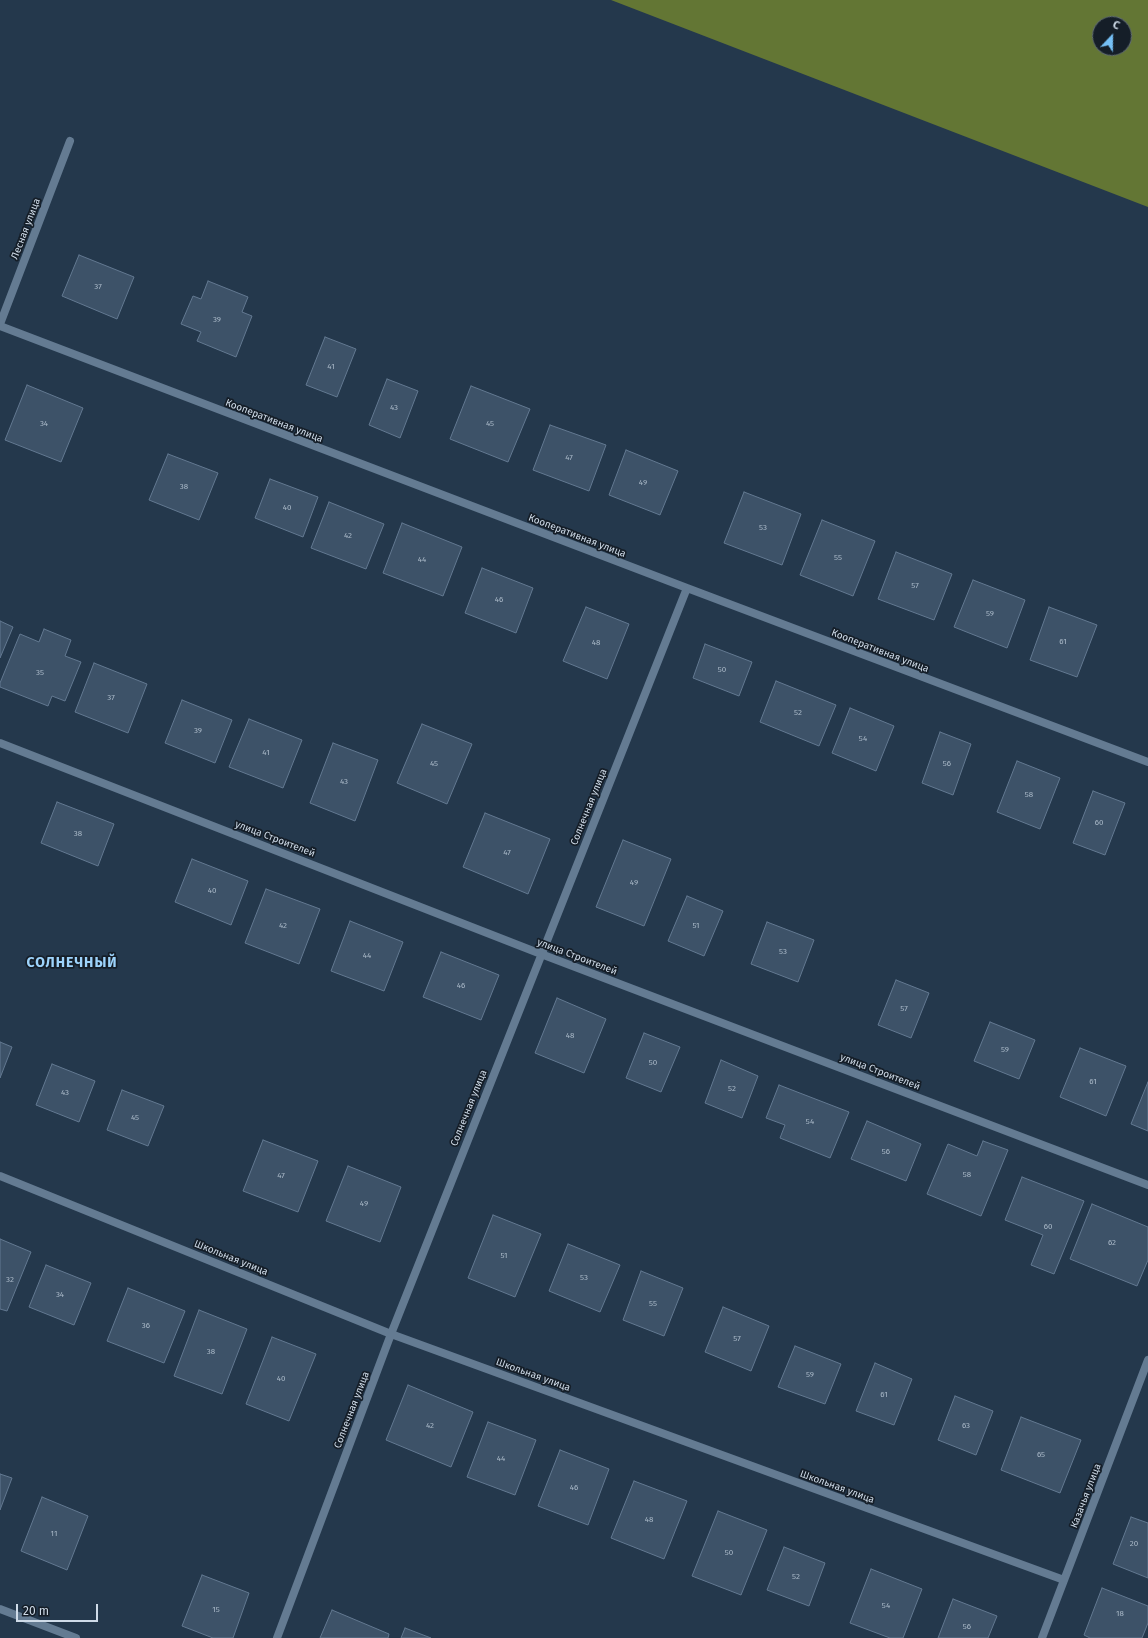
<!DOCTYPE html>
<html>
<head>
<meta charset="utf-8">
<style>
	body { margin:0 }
	#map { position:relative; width:1148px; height:1638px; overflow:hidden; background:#24384c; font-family:"Fira Sans",sans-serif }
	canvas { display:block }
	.north { position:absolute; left:1092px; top:16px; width:40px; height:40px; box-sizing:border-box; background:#151e28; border:1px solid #5f6a75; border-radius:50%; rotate:22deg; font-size:11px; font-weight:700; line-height:16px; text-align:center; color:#cfdbe8 }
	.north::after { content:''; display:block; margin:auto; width:14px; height:18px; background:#75c0f6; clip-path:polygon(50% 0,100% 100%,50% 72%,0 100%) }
	.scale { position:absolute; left:16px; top:1604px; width:82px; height:18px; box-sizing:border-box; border:2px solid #cfdbe8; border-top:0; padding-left:5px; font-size:12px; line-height:14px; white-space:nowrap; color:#cfdbe8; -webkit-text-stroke:3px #151e28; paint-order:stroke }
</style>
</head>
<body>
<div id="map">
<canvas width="1148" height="1638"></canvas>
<div class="north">С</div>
<div class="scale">20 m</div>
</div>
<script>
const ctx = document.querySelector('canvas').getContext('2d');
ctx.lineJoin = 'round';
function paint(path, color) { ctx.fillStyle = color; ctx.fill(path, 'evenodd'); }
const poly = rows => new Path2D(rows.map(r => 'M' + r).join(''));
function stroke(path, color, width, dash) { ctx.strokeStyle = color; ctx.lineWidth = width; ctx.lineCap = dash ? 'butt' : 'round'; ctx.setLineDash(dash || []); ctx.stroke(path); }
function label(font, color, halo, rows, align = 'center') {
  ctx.font = font + ' "Fira Sans",sans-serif'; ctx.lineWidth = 3.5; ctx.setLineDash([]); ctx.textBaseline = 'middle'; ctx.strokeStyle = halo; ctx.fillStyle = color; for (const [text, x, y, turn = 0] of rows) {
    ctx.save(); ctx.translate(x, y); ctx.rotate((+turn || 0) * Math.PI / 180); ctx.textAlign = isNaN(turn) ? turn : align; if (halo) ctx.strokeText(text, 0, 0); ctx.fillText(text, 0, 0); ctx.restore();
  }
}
const forest = poly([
	[611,0,1148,0,1148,207],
	[1100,24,1124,24,1124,48,1100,48]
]);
const building = poly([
	[79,255,134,277,117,319,62,296,79,255],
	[208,281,248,297,242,312,252,316,236,357,197,341,201,332,181,324,193,296,201,299,208,281],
	[325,337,356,349,337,397,306,385,325,337],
	[387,379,418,391,400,438,369,425,387,379],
	[27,385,83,408,61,462,5,440,27,385],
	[471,386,530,409,508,462,450,439,471,386],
	[550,425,606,445,589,491,533,470,550,425],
	[626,450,678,471,660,515,609,495,626,450],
	[168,454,218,473,199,520,149,500,168,454],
	[270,479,318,497,303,537,255,518,270,479],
	[744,492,801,514,782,565,724,543,744,492],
	[329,502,384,524,366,569,311,548,329,502],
	[822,520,875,541,853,596,800,575,822,520],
	[402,523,462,547,443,596,383,573,402,523],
	[896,552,952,574,934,620,878,599,896,552],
	[482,568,533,588,516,633,465,613,482,568],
	[973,580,1025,600,1007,648,954,627,973,580],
	[586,607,629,624,607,679,563,661,586,607],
	[1049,607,1097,625,1077,677,1030,660,1049,607],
	[0,621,13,627,0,658,0,621],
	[44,629,71,640,65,656,81,662,65,701,52,696,48,706,0,687,0,683,20,634,39,642,44,629],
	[705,644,752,662,739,696,693,678,705,644],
	[94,663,147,684,128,733,75,712,94,663],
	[776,681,836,705,819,746,760,722,776,681],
	[182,700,232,720,215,763,165,743,182,700],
	[850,708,894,726,876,771,832,753,850,708],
	[249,719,302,740,283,788,229,767,249,719],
	[422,724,472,744,447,804,397,783,422,724],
	[940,732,971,744,953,795,922,783,940,732],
	[333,743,378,760,355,821,310,803,333,743],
	[1017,761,1060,778,1040,829,997,812,1017,761],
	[1093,791,1125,803,1105,855,1073,843,1093,791],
	[57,802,114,824,98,866,41,843,57,802],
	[485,813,550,839,528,894,463,867,485,813],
	[623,840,671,859,644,926,596,907,623,840],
	[192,859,248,881,231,925,175,902,192,859],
	[266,889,320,909,299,964,245,943,266,889],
	[687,896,723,911,704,956,668,941,687,896],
	[350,921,403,942,384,991,331,971,350,921],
	[767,922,814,940,798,982,751,964,767,922],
	[441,952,499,975,481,1020,423,997,441,952],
	[896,980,929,993,911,1038,878,1025,896,980],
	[557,998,606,1019,584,1073,535,1053,557,998],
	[990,1022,1035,1040,1019,1079,974,1061,990,1022],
	[644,1033,680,1047,661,1092,626,1078,644,1033],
	[0,1042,12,1047,0,1078,0,1042],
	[1080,1048,1126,1066,1106,1116,1060,1097,1080,1048],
	[721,1060,758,1076,742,1118,705,1103,721,1060],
	[52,1064,95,1081,79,1122,36,1105,52,1064],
	[1148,1082,1148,1131,1131,1124,1148,1082],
	[779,1085,849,1112,830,1158,780,1138,785,1125,766,1118,779,1085],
	[122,1090,164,1106,148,1146,107,1130,122,1090],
	[867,1121,921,1144,906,1181,851,1159,867,1121],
	[263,1140,318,1161,298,1212,243,1191,263,1140],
	[983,1141,1008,1150,981,1216,927,1194,948,1144,977,1156,983,1141],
	[348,1166,401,1187,380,1242,326,1221,348,1166],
	[1022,1177,1084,1201,1054,1274,1031,1265,1043,1235,1005,1220,1022,1177],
	[1092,1204,1148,1227,1148,1260,1137,1286,1070,1259,1092,1204],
	[493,1215,541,1234,515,1297,468,1278,493,1215],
	[0,1239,31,1252,7,1311,0,1309,0,1239],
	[568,1244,620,1265,600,1312,549,1291,568,1244],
	[46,1265,91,1283,74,1325,29,1307,46,1265],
	[641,1271,683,1288,664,1336,623,1320,641,1271],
	[128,1288,185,1311,164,1363,107,1341,128,1288],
	[723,1307,769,1326,751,1371,705,1352,723,1307],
	[199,1310,247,1329,222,1394,174,1376,199,1310],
	[272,1337,316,1354,289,1421,246,1404,272,1337],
	[795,1346,841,1364,825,1404,778,1387,795,1346],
	[875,1363,912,1379,894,1425,856,1411,875,1363],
	[408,1385,473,1412,451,1467,386,1440,408,1385],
	[955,1396,993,1411,976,1455,938,1440,955,1396],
	[1021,1417,1081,1440,1060,1493,1001,1470,1021,1417],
	[488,1422,536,1440,515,1495,467,1477,488,1422],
	[560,1450,609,1469,588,1525,538,1506,560,1450],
	[0,1474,12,1478,0,1510,0,1474],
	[634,1481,687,1501,664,1559,611,1538,634,1481],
	[42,1497,88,1516,67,1570,21,1551,42,1497],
	[718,1511,767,1530,741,1595,692,1576,718,1511],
	[1131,1517,1148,1523,1148,1578,1113,1564,1131,1517],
	[784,1547,825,1563,809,1606,767,1590,784,1547],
	[871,1569,922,1589,903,1638,890,1638,850,1623,871,1569],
	[202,1575,249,1593,233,1638,213,1638,182,1626,202,1575],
	[1102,1588,1148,1606,1148,1623,1142,1638,1090,1638,1084,1635,1102,1588],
	[953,1599,997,1616,988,1638,938,1638,953,1599],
	[332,1610,389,1634,388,1638,320,1638,332,1610],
	[405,1628,431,1638,401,1638,405,1628]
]);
const minor = poly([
	[0,324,70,141],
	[0,326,687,588,1148,762],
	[0,743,541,954,1148,1185],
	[0,1176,391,1334,1064,1580],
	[0,1609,76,1638],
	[277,1638,391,1334,687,588],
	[1042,1638,1148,1360]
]);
const numberNames = [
	["37",98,287],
	["39",217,320],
	["41",331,367],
	["43",394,408],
	["34",44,424],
	["45",490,424],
	["47",569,458],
	["49",643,483],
	["38",184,487],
	["40",287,508],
	["53",763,528],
	["42",348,536],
	["55",838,558],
	["44",422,560],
	["57",915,586],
	["46",499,600],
	["59",990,614],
	["61",1063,642],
	["48",596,643],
	["50",722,670],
	["35",40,673],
	["37",111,698],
	["52",798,713],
	["39",198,731],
	["54",863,739],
	["41",266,753],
	["45",434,764],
	["56",947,764],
	["43",344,782],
	["58",1029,795],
	["60",1099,823],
	["38",78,834],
	["47",507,853],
	["49",634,883],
	["40",212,891],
	["42",283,926],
	["51",696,926],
	["53",783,952],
	["44",367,956],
	["46",461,986],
	["57",904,1009],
	["48",570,1036],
	["59",1005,1050],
	["50",653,1063],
	["61",1093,1082],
	["52",732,1089],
	["43",65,1093],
	["45",135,1118],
	["54",810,1122],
	["56",886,1152],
	["58",967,1175],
	["47",281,1176],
	["49",364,1204],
	["60",1048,1227],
	["62",1112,1243],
	["51",504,1256],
	["53",584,1278],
	["32",10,1280],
	["34",60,1295],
	["55",653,1304],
	["36",146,1326],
	["57",737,1339],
	["38",211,1352],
	["59",810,1375],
	["40",281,1379],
	["61",884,1395],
	["42",430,1426],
	["63",966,1426],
	["65",1041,1455],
	["44",501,1459],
	["46",574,1488],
	["48",649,1520],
	["11",54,1534],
	["20",1134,1544],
	["50",729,1553],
	["52",796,1577],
	["54",886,1606],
	["15",216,1610],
	["18",1120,1614],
	["56",967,1627]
];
const streetNames = [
	["Лесная улица",26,229,-69],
	["Кооперативная улица",274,421,21],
	["Кооперативная улица",577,536,21],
	["Кооперативная улица",880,651,21],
	["Солнечная улица",589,807,-68],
	["улица Строителей",275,839,21],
	["улица Строителей",577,957,21],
	["улица Строителей",880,1072,21],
	["Солнечная улица",469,1108,-68],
	["Школьная улица",231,1258,22],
	["Школьная улица",533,1375,20],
	["Солнечная улица",352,1410,-69],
	["Школьная улица",837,1487,20],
	["Казачья улица",1086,1496,-69]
];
const districtNames = [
	["СОЛНЕЧНЫЙ",72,963]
];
paint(forest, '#637634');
paint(building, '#3d5268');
stroke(building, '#637991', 1);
stroke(minor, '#647b92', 8);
label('8px', '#aab9c8', null, numberNames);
label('10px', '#cfdbe8', '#151e28', streetNames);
ctx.letterSpacing = '1px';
label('bold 14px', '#9dd3fb', '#151e28', districtNames);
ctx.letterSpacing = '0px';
</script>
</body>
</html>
